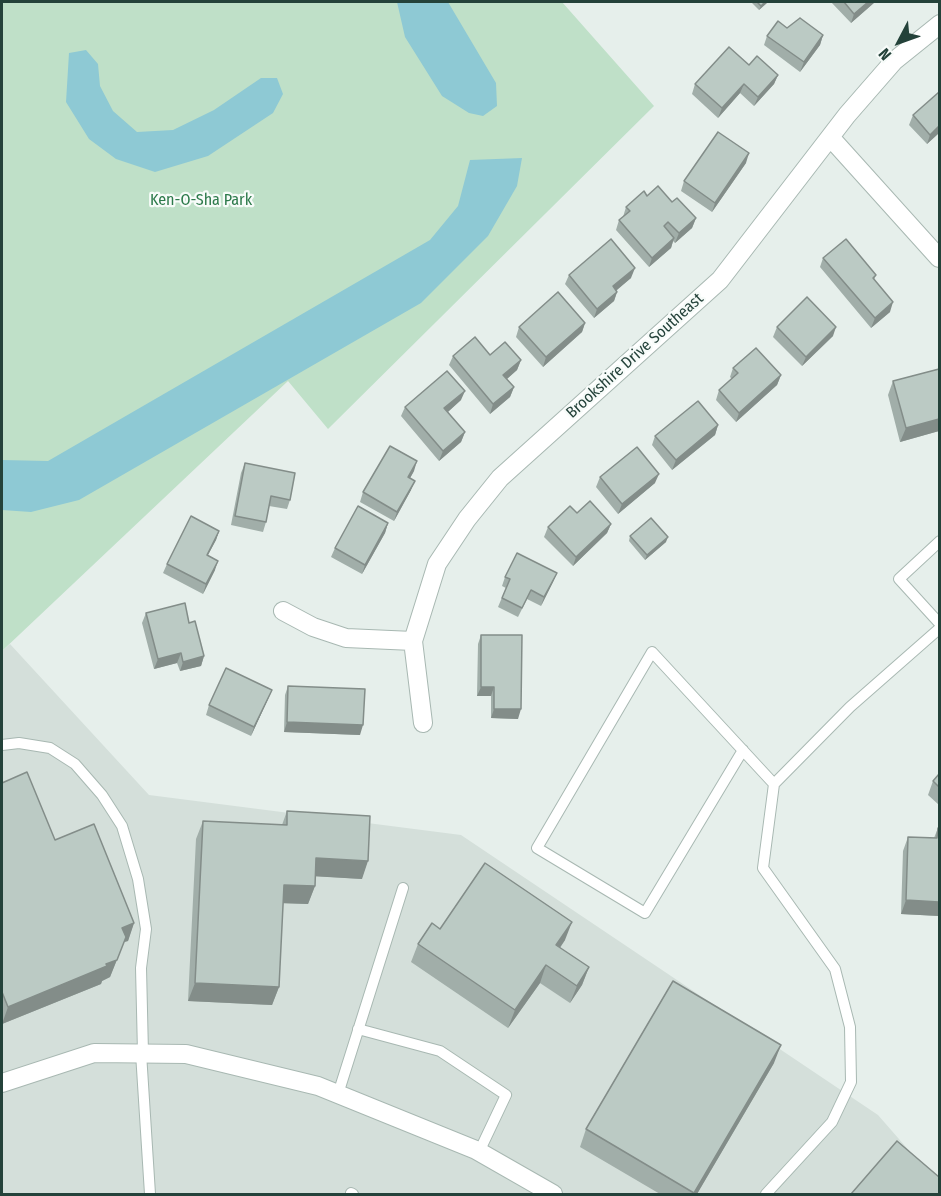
<!DOCTYPE html>
<html>
<head>
<meta charset="utf-8">
<style>
	body { margin:0 }
	#map { position:relative; width:941px; height:1196px; overflow:hidden; background:#e6efeb; font-family:"Fira Sans Condensed",sans-serif }
	canvas { display:block }
	.frame { position:absolute; inset:0; border:3px solid #24423a; pointer-events:none }
	.north { position:absolute; left:869px; top:12px; width:60px; height:60px; -webkit-text-stroke:4px #f7fbf9; paint-order:stroke; rotate:229deg; font-size:16px; font-weight:700; line-height:24px; text-align:center; color:#24423a }
	.north::after { content:''; display:block; margin:auto; width:21px; height:27px; background:#24423a; clip-path:polygon(50% 0,100% 100%,50% 72%,0 100%) }
</style>
</head>
<body>
<div id="map">
<canvas width="941" height="1196"></canvas>
<div class="frame"></div>
<div class="north">N</div>
</div>
<script>
const ctx = document.querySelector('canvas').getContext('2d');
ctx.lineJoin = 'round';
function paint(path, color) { ctx.fillStyle = color; ctx.fill(path, 'evenodd'); }
const poly = rows => new Path2D(rows.map(r => 'M' + r).join(''));
function stroke(path, color, width, dash) { ctx.strokeStyle = color; ctx.lineWidth = width; ctx.lineCap = dash ? 'butt' : 'round'; ctx.setLineDash(dash || []); ctx.stroke(path); }
function label(font, color, halo, rows, align = 'center') {
  ctx.font = font + ' "Fira Sans Condensed",sans-serif'; ctx.lineWidth = 4.5; ctx.setLineDash([]); ctx.textBaseline = 'middle'; ctx.strokeStyle = halo; ctx.fillStyle = color; for (const [text, x, y, turn = 0] of rows) {
    ctx.save(); ctx.translate(x, y); ctx.rotate((+turn || 0) * Math.PI / 180); ctx.textAlign = isNaN(turn) ? turn : align; if (halo) ctx.strokeText(text, 0, 0); ctx.fillText(text, 0, 0); ctx.restore();
  }
}
const built = poly([
	[10,644,149,795,461,835,878,1115,940,1186,939,1194,2,1194,2,651]
]);
const green = poly([
	[2,2,562,2,654,106,328,429,288,381,2,651]
]);
const water = poly([
	[397,2,448,2,496,83,497,106,483,116,469,113,442,96,405,37],
	[86,50,98,64,100,86,113,111,137,132,173,130,214,110,261,78,277,78,283,94,273,113,208,156,155,172,116,159,89,139,66,102,69,53],
	[522,158,517,186,488,236,421,303,79,500,31,512,2,510,2,460,48,461,430,240,458,206,470,160]
]);
const lane = poly([
	[940,541,899,579,940,624],
	[2,745,19,743,50,748,75,764,102,795,122,826,138,879,146,929,141,968,143,1053],
	[743,750,645,913,537,848,652,652,774,784],
	[358,1029,440,1051,506,1095,479,1152],
	[141,1053,150,1194],
	[338,1094,403,888],
	[351,1193,353,1194],
	[766,1194,832,1122,851,1082,850,1027,835,969,763,868,774,784,850,707,940,628]
]);
const street = poly([
	[830,137,939,258],
	[283,611,313,627,346,638,413,641],
	[423,723,413,641,437,564,467,519,500,478,720,280,847,115,894,61,940,24],
	[2,1083,94,1053,186,1054,318,1086,476,1150,553,1194]
]);
const wall = poly([
	[751,2,768,2,759,10],
	[831,2,875,2,851,23],
	[823,35,820,45,800,72,764,45,767,36],
	[749,65,778,75,774,84,754,106,740,93,718,118,692,94,695,84],
	[913,115,939,133,927,144,909,125],
	[746,163,712,212,681,191,684,181],
	[647,196,672,202,696,218,692,228,675,243,673,241,671,248,649,267,616,230,619,220,623,217,626,207],
	[823,258,876,275,874,280,890,312,871,328,820,267],
	[569,275,631,278,616,290,617,292,614,301,594,318,565,284],
	[585,323,582,332,543,367,516,337,519,327],
	[777,327,833,336,802,366,773,337],
	[490,355,521,360,517,370,507,379,514,387,510,397,490,414,449,365,453,356],
	[733,368,781,375,777,385,736,422,716,400,719,390,732,379,730,377],
	[939,369,939,431,900,442,888,395,893,381],
	[461,400,448,412,465,432,461,442,439,461,401,416,405,407],
	[718,425,715,435,672,470,652,445,655,436],
	[245,463,290,500,287,509,269,506,266,522,263,532,231,525,241,473],
	[414,471,410,478,411,490,394,521,360,502,363,492],
	[600,477,655,483,618,514,596,487],
	[577,513,611,524,607,533,573,566,544,537,548,527],
	[388,523,385,533,362,574,331,557,335,548],
	[219,531,216,540,208,555,215,570,203,594,163,573,167,564],
	[630,536,666,542,645,560,629,541],
	[557,573,553,582,541,606,527,599,518,617,498,607,506,588,502,586,505,577],
	[146,613,189,623,204,656,201,666,180,671,177,663,154,669,142,623],
	[481,635,518,719,491,718,491,696,477,696,478,644],
	[288,686,360,735,284,732,285,695],
	[272,690,268,699,251,736,206,715,209,705],
	[939,774,939,805,928,795,933,781],
	[2,783,55,840,134,923,128,941,124,942,110,977,102,981,101,984,2,1024],
	[287,811,362,879,315,876,315,886,308,904,283,903,279,987,272,1005,188,1001,196,839,203,821,282,825],
	[938,828,939,828,939,916,901,914,903,851,908,837,934,838],
	[440,929,565,940,560,948,589,967,582,985,570,1003,540,983,508,1028,411,962,418,944],
	[774,1063,697,1194,660,1194,580,1147,586,1129]
]);
const shadedWall = poly([
	[765,2,768,2,759,10,761,6],
	[868,2,875,2,851,23,854,14],
	[823,35,820,45,800,72,804,62],
	[778,75,774,84,754,106,758,97],
	[744,84,740,93,718,118,722,108],
	[939,126,939,133,927,144,930,135],
	[749,153,746,163,712,212,715,203],
	[696,218,692,228,675,243,679,233],
	[674,238,671,248,649,267,652,258],
	[635,268,631,278,610,296,613,286],
	[617,292,614,301,594,318,597,309],
	[893,302,890,312,871,328,875,318],
	[585,323,582,332,543,367,546,357],
	[836,327,833,336,802,366,806,357],
	[521,360,517,370,500,385,503,375],
	[781,375,777,385,736,422,739,413],
	[514,387,510,397,490,414,493,404],
	[465,391,461,400,441,418,444,408],
	[939,419,939,431,900,442,906,428],
	[718,425,715,435,672,470,676,460],
	[465,432,461,442,439,461,443,451],
	[417,461,414,471,405,487,408,477],
	[659,474,655,483,618,514,622,504],
	[415,481,411,490,394,521,397,512],
	[388,523,385,533,362,574,365,565],
	[611,524,607,533,573,566,576,557],
	[219,531,216,540,203,564,207,555],
	[668,537,666,542,645,560,647,555],
	[218,561,215,570,203,594,206,584],
	[557,573,553,582,541,606,544,597],
	[181,653,177,663,154,669,158,659],
	[204,656,201,666,180,671,183,662],
	[481,687,494,687,491,696,477,696],
	[272,690,268,699,251,736,254,727],
	[494,709,521,709,518,719,491,718],
	[287,722,363,725,360,735,284,732],
	[316,858,368,861,362,879,310,876],
	[284,885,315,886,308,904,277,903],
	[906,900,939,902,939,916,901,914],
	[572,922,565,940,549,963,556,945],
	[134,923,128,941,124,942,110,977,102,981,101,984,2,1024,8,1007,122,928],
	[546,965,540,983,508,1028,515,1010],
	[589,967,582,985,570,1003,577,986],
	[195,983,279,987,272,1005,188,1001],
	[781,1045,774,1063,697,1194,693,1194]
]);
const building = poly([
	[757,2,765,2,761,6,757,2],
	[844,2,868,2,854,14,844,2],
	[800,18,823,35,804,62,767,36,778,21,787,28,800,18],
	[729,47,749,65,757,56,778,75,758,97,744,84,722,108,695,84,729,47],
	[939,92,939,126,930,135,913,115,939,92],
	[718,132,749,153,715,203,684,181,718,132],
	[658,186,672,202,677,198,696,218,679,233,668,222,664,226,674,238,652,258,619,220,630,211,626,207,644,191,647,196,658,186],
	[611,239,635,268,613,286,617,292,597,309,569,275,611,239],
	[846,239,876,275,873,278,893,302,875,318,823,258,846,239],
	[558,292,585,323,546,357,519,327,558,292],
	[807,297,836,327,806,357,777,327,807,297],
	[475,337,490,355,505,342,521,360,503,375,514,387,493,404,453,356,475,337],
	[756,348,781,375,739,413,719,390,738,373,733,368,756,348],
	[939,369,939,419,906,428,893,381,939,369],
	[447,371,465,391,444,408,465,432,443,451,405,407,447,371],
	[698,401,718,425,676,460,655,436,698,401],
	[390,446,417,461,408,477,415,481,397,512,363,492,390,446],
	[637,447,659,474,622,504,600,477,637,447],
	[245,463,295,473,290,500,271,496,266,522,235,516,245,463],
	[590,501,611,524,576,557,548,527,570,506,577,513,590,501],
	[358,506,388,523,365,565,335,548,358,506],
	[191,516,219,531,207,555,218,561,206,584,167,564,191,516],
	[651,518,668,537,647,555,630,536,651,518],
	[517,553,557,573,544,597,531,590,522,608,502,598,510,579,505,577,517,553],
	[185,603,189,623,195,621,204,656,183,662,181,653,158,659,146,613,185,603],
	[481,635,522,635,521,709,494,709,494,687,481,687,481,635],
	[226,668,272,690,254,727,209,705,226,668],
	[288,686,365,689,363,725,287,722,288,686],
	[27,772,55,840,94,824,134,923,122,928,126,937,117,960,106,964,107,966,8,1007,2,992,2,783,27,772],
	[939,774,939,787,933,781,939,774],
	[287,811,370,816,368,861,316,858,315,886,284,885,279,987,195,983,203,821,287,825,287,811],
	[938,828,939,828,939,902,906,900,908,837,937,838,938,828],
	[485,863,572,922,556,945,589,967,577,986,546,965,515,1010,418,944,432,923,440,929,485,863],
	[673,981,781,1045,694,1193,586,1129,673,981],
	[897,1141,939,1177,939,1194,851,1194,897,1141]
]);
const parkNames = [
	["Ken-O-Sha Park",201,201]
];
const streetNames = [
	["Brookshire Drive Southeast",635,356,-42]
];
paint(built, '#d4dfda');
paint(green, '#bfe0c8');
paint(water, '#8ec9d4');
stroke(lane, '#a8b8b2', 12);
stroke(street, '#a8b8b2', 20);
stroke(lane, '#fff', 10);
stroke(street, '#fff', 18);
paint(wall, '#a1aea9');
paint(shadedWall, '#838d89');
paint(building, '#bbcac4');
stroke(building, '#838d89', 1.5);
label('16px', '#2d7a4b', '#f7fbf9', parkNames);
label('16px', '#24423a', '#f7fbf9', streetNames);
</script>
</body>
</html>
